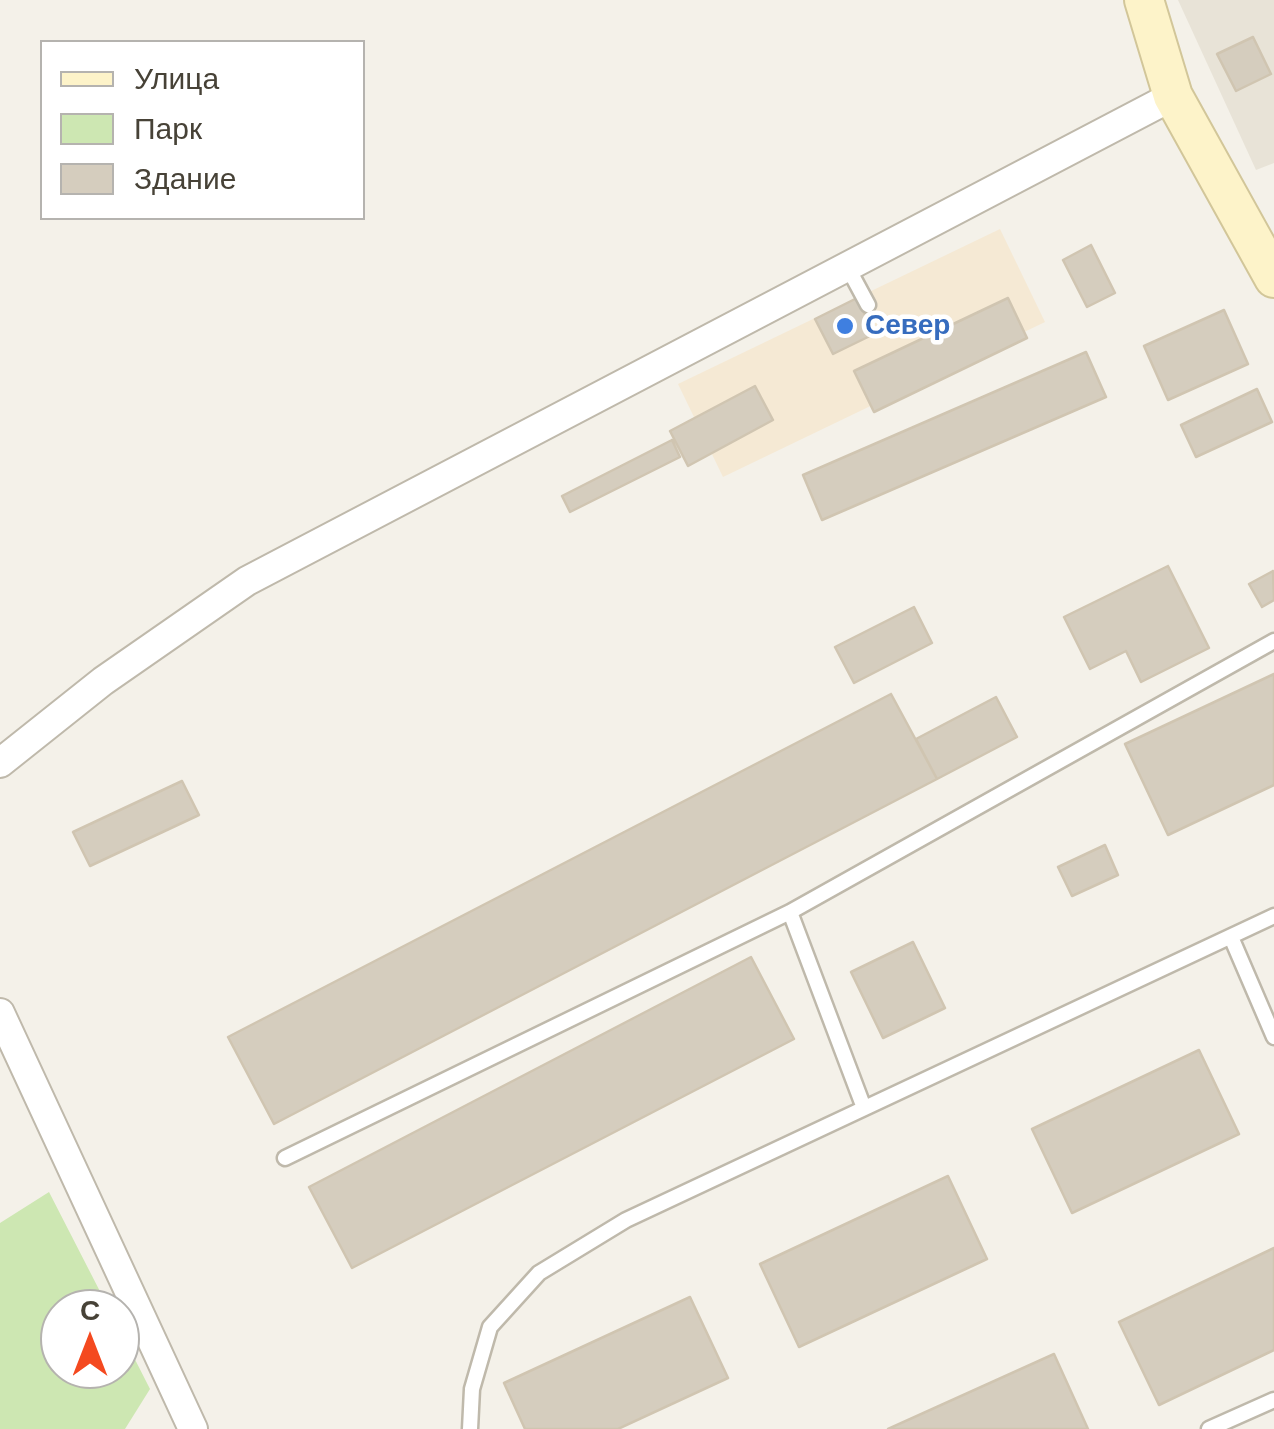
<!DOCTYPE html>
<html>
<head>
<meta charset="utf-8">
<style>
	body { margin:0 }
	#map { position:relative; width:1274px; height:1429px; overflow:hidden; background:#f4f1e9; font-family:Helvetica,sans-serif }
	canvas { display:block }
	.legend { position:absolute; left:40px; top:40px; width:325px; height:180px; box-sizing:border-box; background:#fff; border:2px solid #b5b3af; margin:0; padding:12px 18px; list-style:none; font-size:30px; color:#474237 }
	.legend li { display:flex; align-items:center; gap:20px; height:50px }
	.legend b { width:50px; border:2px solid #b5b3af }
	.north { position:absolute; left:40px; top:1289px; width:100px; height:100px; box-sizing:border-box; background:#fff; border:2px solid #b5b3af; border-radius:50%; rotate:0deg; font-size:28px; font-weight:700; line-height:40px; text-align:center; color:#474237 }
	.north::after { content:''; display:block; margin:auto; width:35px; height:45px; background:#f4491f; clip-path:polygon(50% 0,100% 100%,50% 72%,0 100%) }
</style>
</head>
<body>
<div id="map">
<canvas width="1274" height="1429"></canvas>
<ul class="legend">
<li><b style="height:12px;background:#fdf3c9"></b>Улица</li>
<li><b style="height:28px;background:#cde7b2"></b>Парк</li>
<li><b style="height:28px;background:#d5cdbe"></b>Здание</li>
</ul>
<div class="north">С</div>
</div>
<script>
const ctx = document.querySelector('canvas').getContext('2d');
ctx.lineJoin = 'round';
function paint(path, color) { ctx.fillStyle = color; ctx.fill(path, 'evenodd'); }
const poly = rows => new Path2D(rows.map(r => 'M' + r).join(''));
function stroke(path, color, width, dash) { ctx.strokeStyle = color; ctx.lineWidth = width; ctx.lineCap = dash ? 'butt' : 'round'; ctx.setLineDash(dash || []); ctx.stroke(path); }
function label(font, color, halo, rows, align = 'center') {
  ctx.font = font + ' Helvetica,sans-serif'; ctx.lineWidth = 9; ctx.setLineDash([]); ctx.textBaseline = 'middle'; ctx.strokeStyle = halo; ctx.fillStyle = color; for (const [text, x, y, turn = 0] of rows) {
    ctx.save(); ctx.translate(x, y); ctx.rotate((+turn || 0) * Math.PI / 180); ctx.textAlign = isNaN(turn) ? turn : align; if (halo) ctx.strokeText(text, 0, 0); ctx.fillText(text, 0, 0); ctx.restore();
  }
}
const residential = poly([
	[1178,0,1274,0,1274,163,1256,170]
]);
const commercial = poly([
	[1000,229,1045,322,723,477,678,384]
]);
const green = poly([
	[49,1192,109,1309,60,1309,60,1369,120,1369,120,1330,150,1389,125,1429,0,1429,0,1223]
]);
const building = poly([
	[1253,37,1271,74,1236,91,1217,54,1253,37],
	[1091,245,1115,293,1087,307,1063,260,1091,245],
	[857,298,874,334,833,354,815,319,857,298],
	[1008,298,1027,338,874,412,854,371,1008,298],
	[1224,310,1248,364,1168,400,1144,346,1224,310],
	[1086,352,1106,397,822,520,803,475,1086,352],
	[755,386,773,420,688,466,670,431,755,386],
	[1257,389,1272,422,1196,457,1181,425,1257,389],
	[672,440,680,457,570,512,562,496,672,440],
	[1168,566,1209,648,1141,682,1126,651,1090,669,1064,617,1168,566],
	[1273,571,1274,600,1262,607,1249,584,1273,571],
	[914,607,932,643,854,683,835,647,914,607],
	[1274,674,1274,785,1168,835,1125,744,1274,674],
	[891,694,937,779,274,1124,228,1037,891,694],
	[996,697,1017,737,937,779,916,739,996,697],
	[182,781,199,815,90,866,73,832,182,781],
	[1105,845,1118,875,1072,896,1058,867,1105,845],
	[913,942,945,1008,883,1038,851,972,913,942],
	[751,957,794,1039,352,1268,309,1187,751,957],
	[1199,1050,1239,1134,1072,1213,1032,1129,1199,1050],
	[948,1176,987,1259,799,1347,760,1264,948,1176],
	[1274,1248,1274,1350,1159,1405,1119,1322,1274,1248],
	[690,1297,728,1378,618,1429,525,1429,504,1383,690,1297],
	[1054,1354,1088,1429,888,1429,1054,1354]
]);
const lane = poly([
	[847,266,868,305],
	[790,912,864,1108],
	[1231,937,1274,1037],
	[285,1158,790,912,1274,641],
	[470,1429,472,1389,490,1327,539,1273,626,1220,1274,916],
	[1209,1429,1274,1400]
]);
const street = poly([
	[0,763,103,681,247,581,1173,96],
	[0,1013,193,1429]
]);
const secondary = poly([
	[1144,0,1173,96,1274,278]
]);
const markers = [
	[845,326,10,"#3f7fe0"]
];
const shopNames = [
	["Север",865,326]
];
paint(residential, '#e8e3d7');
paint(commercial, '#f5e9d4');
paint(green, '#cde7b2');
paint(building, '#d5cdbe');
stroke(building, '#d0c5b1', 2.5);
stroke(lane, '#bfb9ab', 19);
stroke(street, '#bfb9ab', 32);
stroke(secondary, '#d2c699', 42);
stroke(lane, '#fff', 14);
stroke(street, '#fff', 28);
stroke(secondary, '#fdf3c9', 38);
for (const [x, y, r, color] of markers) { const dot = new Path2D(); dot.arc(x, y, r, 0, 2 * Math.PI); ctx.fillStyle = color; ctx.fill(dot); stroke(dot, '#fff', 4); }
label('bold 28px', '#366cbe', '#fff', shopNames, 'left');
</script>
</body>
</html>
